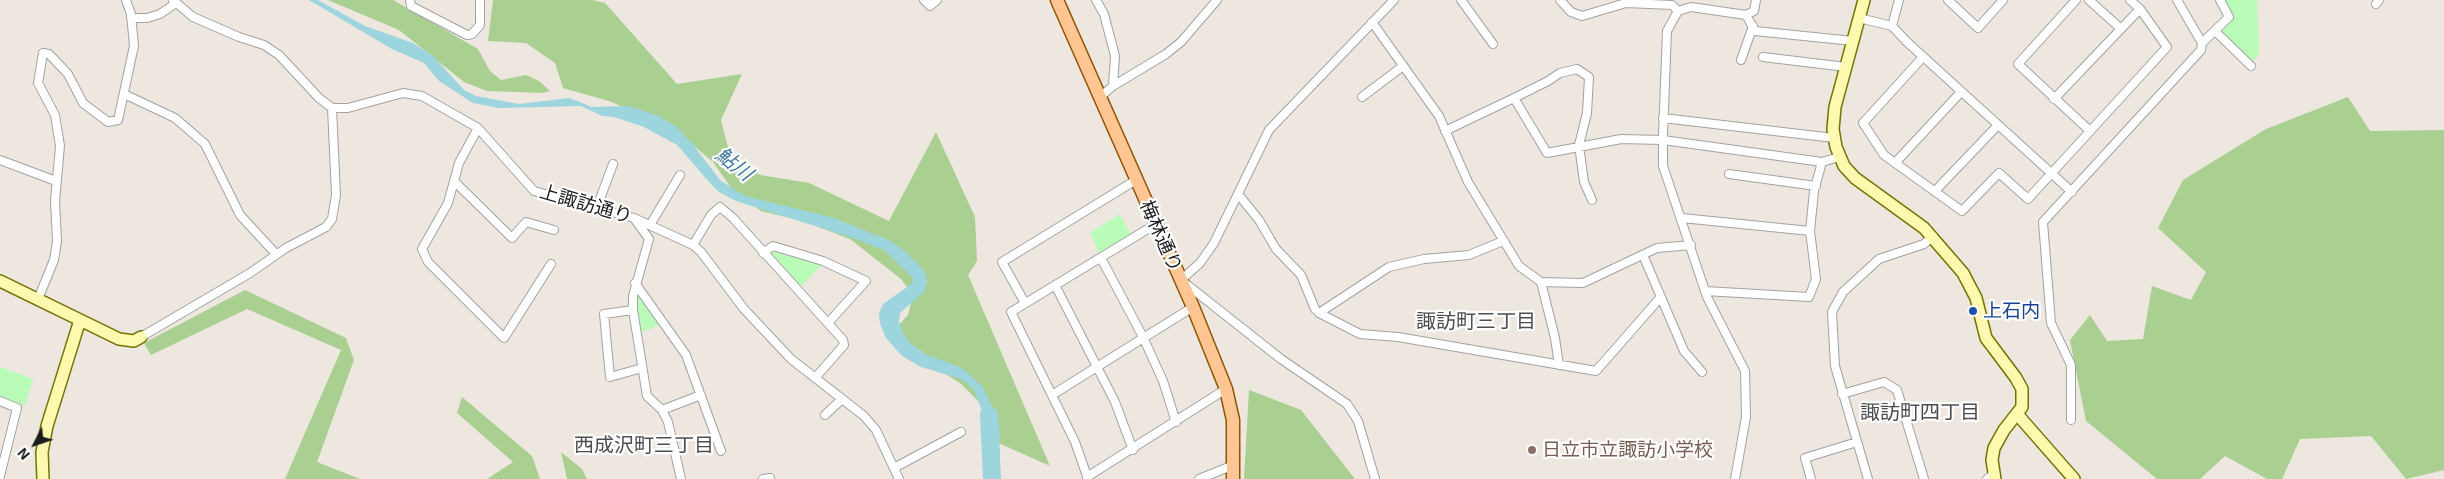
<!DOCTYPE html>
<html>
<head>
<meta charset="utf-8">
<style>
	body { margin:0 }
	#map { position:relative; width:2444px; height:479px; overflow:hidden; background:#ede7df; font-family:"Exo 2",sans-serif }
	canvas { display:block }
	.north { position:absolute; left:10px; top:419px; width:50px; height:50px; -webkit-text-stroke:4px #fff; paint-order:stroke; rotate:229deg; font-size:14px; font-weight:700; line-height:20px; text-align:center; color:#1b1b1b }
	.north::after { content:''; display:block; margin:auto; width:18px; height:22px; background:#1b1b1b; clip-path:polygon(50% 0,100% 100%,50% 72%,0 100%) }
</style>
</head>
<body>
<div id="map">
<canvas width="2444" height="479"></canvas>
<div class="north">N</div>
</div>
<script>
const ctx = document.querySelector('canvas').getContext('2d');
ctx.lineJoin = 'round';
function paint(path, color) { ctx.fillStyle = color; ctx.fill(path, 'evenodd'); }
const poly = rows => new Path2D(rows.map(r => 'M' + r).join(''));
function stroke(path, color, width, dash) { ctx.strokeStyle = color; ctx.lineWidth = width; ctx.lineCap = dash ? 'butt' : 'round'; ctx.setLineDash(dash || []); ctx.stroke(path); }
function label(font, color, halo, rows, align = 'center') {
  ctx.font = font + ' "Exo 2","Noto Sans JP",sans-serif'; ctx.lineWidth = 4.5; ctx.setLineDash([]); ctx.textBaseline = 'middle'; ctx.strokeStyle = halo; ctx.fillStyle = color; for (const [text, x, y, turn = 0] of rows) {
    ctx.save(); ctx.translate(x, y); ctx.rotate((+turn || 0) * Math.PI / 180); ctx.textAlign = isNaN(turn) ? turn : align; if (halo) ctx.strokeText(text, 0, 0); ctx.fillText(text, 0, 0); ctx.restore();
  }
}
const forest = poly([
	[328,0,393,0,478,49,490,71,501,80,526,75,539,81,550,91,542,93,487,91,464,82,399,30],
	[493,0,592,0,605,3,677,84,742,74,721,120,729,151,760,175,809,183,889,221,936,132,975,217,977,261,968,275,1050,466,994,441,989,422,980,403,960,383,934,367,894,330,908,315,913,295,901,279,850,239,803,221,761,211,734,192,713,162,674,129,609,101,563,88,555,63,526,43,488,41],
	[2348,97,2370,131,2444,130,2444,470,2406,479,2371,436,2300,439,2282,479,2267,479,2225,456,2200,479,2157,479,2086,421,2070,340,2090,315,2107,341,2143,339,2152,286,2191,300,2206,272,2158,228,2183,180,2266,129],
	[245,290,346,338,354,360,317,462,360,479,285,479,341,350,247,309,151,355,144,343],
	[1249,390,1301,410,1355,479,1244,479],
	[462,397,532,456,540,479,487,479,513,462,457,413],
	[561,452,582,469,587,479,567,479]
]);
const park = poly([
	[2224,0,2257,0,2259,55,2252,62,2221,32,2232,18],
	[1120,214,1132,237,1100,255,1090,233],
	[773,246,825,262,797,290,763,253],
	[635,283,663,324,638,333],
	[0,367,33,379,25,406,0,396]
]);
const water = poly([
	[309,0,318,0,365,26,413,43,433,56,464,90,476,96,519,104,569,98,592,107,629,106,659,116,675,126,691,142,720,180,738,192,749,197,834,218,888,240,904,250,925,272,927,283,924,292,900,313,899,321,902,332,910,343,927,355,962,368,982,386,994,410,999,425,1000,440,984,434,983,414,975,392,968,384,961,379,921,367,902,356,886,338,880,324,879,313,883,304,913,283,912,277,884,250,853,238,736,201,719,192,710,183,677,145,644,127,614,117,602,116,581,106,499,108,473,103,439,81,424,63,392,49],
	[984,443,1000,448,1000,479,986,479]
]);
const river = poly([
	[989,415,992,479]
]);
const street = poly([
	[173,0,193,17,239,37,264,45,279,55,319,98,332,108,348,108,403,93,422,96,478,128,534,191,634,218,693,245,701,252,744,309,791,359,864,416,876,430,899,479],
	[410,0,411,6,467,35,472,34,480,25,480,0],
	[924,0,930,6,937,0],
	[1096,0,1104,14,1115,56,1113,86],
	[1461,0,1493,44],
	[1560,0,1571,12,1582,16,1626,3,1672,5,1678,11],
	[1948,0,1978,28,2003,0],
	[2076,0,2018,64,2090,131],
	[2089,0,2120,28],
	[2376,4,2379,0],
	[1746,15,1755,31,1853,41],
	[131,18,147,18,160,14,176,3],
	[1859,18,1892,26,1907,42,2072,192],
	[1372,22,1439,116,1468,182,1519,266,1541,282,1583,283,1657,248,1691,245],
	[1892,26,1899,0],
	[2215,31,2251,66],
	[2202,43,2229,17,2220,0],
	[1763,57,1846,67],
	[1923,57,1863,123,1884,155,1962,211,1999,173,2028,199,2167,47,2140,9,2130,0],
	[1741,60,1753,26],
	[124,94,175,118,205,144,240,215,276,254],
	[1100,97,1113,86,1166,54,1181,42,1217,0],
	[1362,97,1403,66],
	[1514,98,1548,81,1560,73,1577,69,1589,77,1587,113,1579,145,1584,182,1592,200],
	[2054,99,2140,9],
	[1663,118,1834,138],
	[478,128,459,163,448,203,422,249,428,262,504,338,551,264],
	[1445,131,1514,98,1547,153,1621,139,1663,140,1822,162,1839,157],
	[0,160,56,181],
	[1895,163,1961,92],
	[1729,174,1816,186],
	[454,181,512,238,526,222,554,230],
	[1936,190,1998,125],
	[1238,194,1259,220,1276,249,1301,275,1315,309],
	[597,207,613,164],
	[634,218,649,239,633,296,633,310,647,396,662,410,668,422,681,479],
	[1682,218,1810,231,1816,279,1809,297,1705,291],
	[650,225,680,175],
	[1810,231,1814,191,1822,162],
	[1503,241,1469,255,1424,259,1389,267,1319,313,1360,334,1398,337,1596,371,1660,298],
	[693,245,711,215,720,207,733,218,843,340,844,345,815,378],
	[763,253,773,246,823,261,866,281,828,323],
	[1643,255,1684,351,1702,372],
	[1101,258,1143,337,1163,381,1176,422],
	[1541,282,1555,338,1559,365],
	[635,283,686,355,721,451],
	[1055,285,1115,402,1133,450],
	[38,299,54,260,57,241,55,201,60,146,55,115,38,83,43,53,49,54,68,74,83,103,108,122,118,120,134,46,131,14,126,0],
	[1025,303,1002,262,1136,180],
	[633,310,604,314,610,377,642,368],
	[141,337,250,273,286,248,326,227,332,219,336,195,332,108],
	[1842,394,1884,382,1897,390,1924,479],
	[1052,395,1193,307],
	[0,401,17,408,0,476],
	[662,410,701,395],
	[825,415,842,399],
	[2071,420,2071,365,2051,323,2043,222,2201,50,2202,43,2177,0],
	[894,468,961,432],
	[1087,477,1226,389],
	[763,479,770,478],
	[1088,479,1075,442,1011,312,1156,224],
	[1199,479,1234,465],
	[1375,479,1358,421,1347,404,1281,359,1181,280,1200,263,1214,243,1269,130,1394,0],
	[1735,479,1746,417,1745,371,1707,297,1663,166,1663,135,1667,31,1678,11,1691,7,1746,15,1754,11,1756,0],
	[1811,479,1805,458,1857,442],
	[1868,479,1835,366,1832,312,1843,292,1879,259,1924,244,1933,236],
	[1987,479,1993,474]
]);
const secondary = poly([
	[1864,0,1835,107,1833,129,1836,147,1844,166,1855,178,1924,228,1963,273,1976,298,1986,338,2016,378,2022,389,2022,407,2004,430,1994,448,1992,460,1995,479],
	[0,281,119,339,134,341,141,337],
	[2017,414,2074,479],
	[43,479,42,452,47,426,80,320]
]);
const primary = poly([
	[1057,0,1193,307,1226,389,1233,420,1233,479]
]);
const markers = [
	[1973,311,5,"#1a4fb4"],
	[1532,450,5,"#8d6e63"]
];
const streetNames = [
	["上諏訪通り",586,204,16],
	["梅林通り",1161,236,66]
];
const transitNames = [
	["上石内",1983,311]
];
const educationNames = [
	["日立市立諏訪小学校",1542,450]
];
const waterNames = [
	["鮎川",734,164,38]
];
const neighbourhoodNames = [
	["諏訪町三丁目",1476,321],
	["諏訪町四丁目",1920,412],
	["西成沢町三丁目",644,445]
];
paint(forest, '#a9cf91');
paint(park, '#b9fcb8');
paint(water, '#9dd5de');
stroke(river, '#9dd5de', 18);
stroke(street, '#a2a2a2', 10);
stroke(secondary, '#727400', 14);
stroke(primary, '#925400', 15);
stroke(street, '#fff', 8);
stroke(secondary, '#fdf9ae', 11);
stroke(primary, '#ffc693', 12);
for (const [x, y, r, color] of markers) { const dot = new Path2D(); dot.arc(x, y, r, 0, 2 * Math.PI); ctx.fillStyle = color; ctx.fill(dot); stroke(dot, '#fff', 2); }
label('19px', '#1b1b1b', '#fff', streetNames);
label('19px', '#164399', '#fff', transitNames, 'left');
label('19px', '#785e54', '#fff', educationNames, 'left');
label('italic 20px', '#3e789e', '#fff', waterNames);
label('20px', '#4e4e4e', '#fff', neighbourhoodNames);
</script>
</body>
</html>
